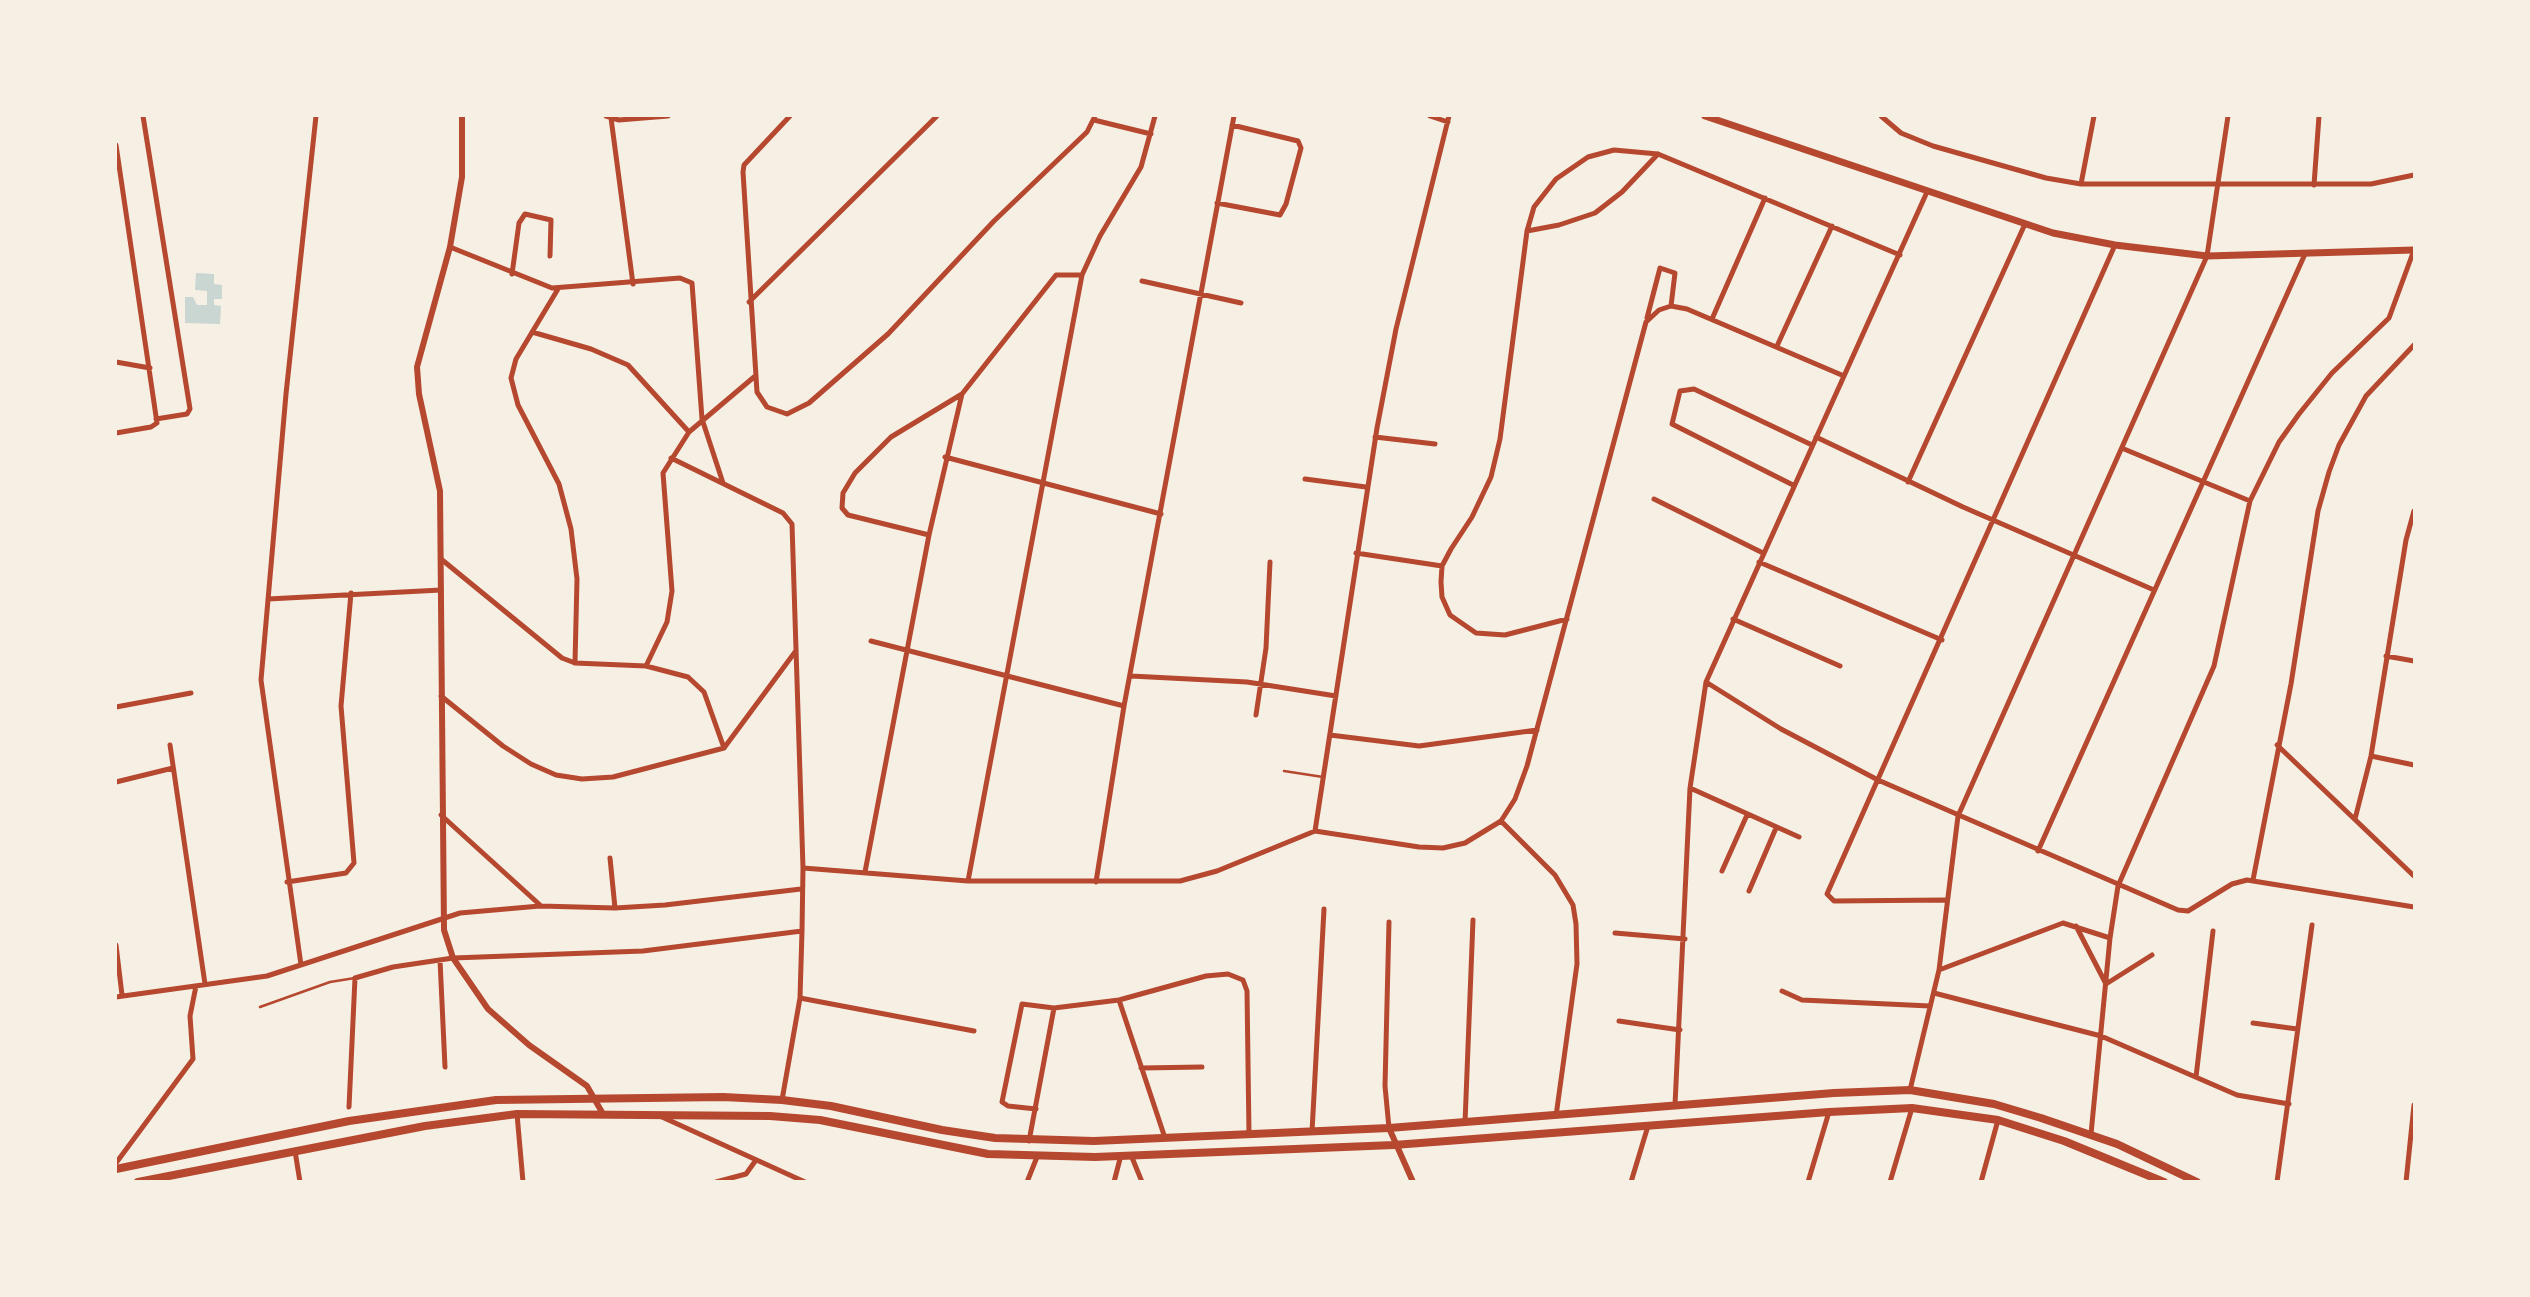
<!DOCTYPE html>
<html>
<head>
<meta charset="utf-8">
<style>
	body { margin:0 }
	#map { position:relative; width:2530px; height:1297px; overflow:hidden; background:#f6efe4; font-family:Lato,sans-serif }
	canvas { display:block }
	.frame { position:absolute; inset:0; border:117px solid #f6efe4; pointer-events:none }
</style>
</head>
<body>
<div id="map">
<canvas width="2530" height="1297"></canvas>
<div class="frame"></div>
</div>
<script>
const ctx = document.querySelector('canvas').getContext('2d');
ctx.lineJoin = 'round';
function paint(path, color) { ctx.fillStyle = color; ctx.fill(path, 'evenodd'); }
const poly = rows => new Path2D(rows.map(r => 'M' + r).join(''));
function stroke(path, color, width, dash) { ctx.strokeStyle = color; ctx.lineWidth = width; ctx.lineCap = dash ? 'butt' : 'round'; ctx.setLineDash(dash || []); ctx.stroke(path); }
const water = poly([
	[196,273,214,274,214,284,222,285,222,299,214,299,214,305,221,306,220,324,185,323,185,297,193,297,197,305,207,305,207,291,195,290]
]);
const service = poly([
	[1284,771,1323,777],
	[260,1007,330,982,355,978]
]);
const minor = poly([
	[143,116,190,409,187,414,156,419],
	[606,116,619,120,668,116],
	[790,116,744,165,743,172,757,392,767,407,787,414,809,403,888,334,994,221,1087,132,1095,116],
	[1430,116,1448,122],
	[1881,116,1901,133,1933,146,2046,178,2081,184,2371,184,2414,175],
	[611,118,633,284],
	[1094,120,1151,134],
	[116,145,157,423,151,427,116,433],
	[2081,184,2094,116],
	[2314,185,2319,116],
	[1217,203,1280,215,1286,204,1301,148,1298,141,1232,125],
	[1527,231,1559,225,1595,213,1622,192,1658,154],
	[450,247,552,288,680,278,692,283,702,419,723,483],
	[512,274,519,223,525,214,551,220,550,256],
	[1142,281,1241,303],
	[558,289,516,359,511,378,518,405,559,484,571,529,577,579,575,663],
	[749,302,937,116],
	[1647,318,1660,268,1675,273,1671,306],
	[1712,319,1765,198],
	[532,332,591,349,628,365,689,432],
	[1777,346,1832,226],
	[116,362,150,368],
	[1375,437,1435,444],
	[1816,437,1963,507,2154,590],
	[2124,449,2250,501],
	[945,457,1161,514],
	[671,458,783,513,792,524,803,868,802,931,800,998,782,1100],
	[1305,479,1366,487],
	[1908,482,2025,224],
	[1793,485,1672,424,1680,391,1694,389,1812,445],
	[1654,499,1763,553],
	[929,535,848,515,842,508,843,493,855,473,891,437,962,394],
	[1356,553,1442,566],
	[441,559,562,658,575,663,646,666,688,677,704,692,724,748],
	[1759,562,1942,640],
	[268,599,441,590],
	[1567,619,1505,635,1476,633,1450,615,1442,597,1441,582,1442,566,1451,549,1472,517,1491,477,1500,439,1527,231,1534,207,1556,179,1588,157,1614,150,1658,154,1900,255],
	[1733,619,1840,666],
	[871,641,1124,706],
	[2386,656,2414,661],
	[646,666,667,622,672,591,663,473,689,432,754,377],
	[1131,676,1247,682,1336,696],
	[1706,682,1781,729,1878,780,2178,910,2188,911,2232,884,2247,880,2414,907],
	[441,696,503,746,531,764,556,775,582,779,613,777,724,748,795,652],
	[116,707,191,693],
	[1256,715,1266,648,1270,562],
	[1330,735,1419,746,1537,730],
	[170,745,205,984],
	[2277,745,2414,876],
	[2371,756,2414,765],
	[116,782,173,768],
	[1690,788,1799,837],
	[441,815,540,905],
	[2355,819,2371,756,2406,540,2414,511],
	[1501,821,1555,875,1573,905,1576,924,1577,964,1556,1116],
	[1315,831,1377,428,1396,329,1449,116],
	[2038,851,2305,254],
	[610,858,615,908],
	[803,868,968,881,1180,881,1217,871,1315,831,1419,847,1443,848,1465,843,1501,821,1515,799,1527,766,1646,322,1659,310,1671,306,1687,309,1844,376],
	[1722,871,1747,815],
	[865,872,929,535,962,394,1056,275,1082,275],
	[2253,880,2291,684,2318,511,2329,472,2339,445,2366,396,2414,345],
	[968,881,1082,275,1100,236,1141,167,1155,116],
	[287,882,346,873,354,863,341,706,351,593],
	[1096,882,1124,706,1234,116],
	[1749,891,1776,828],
	[1945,900,1834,901,1827,894,2115,245],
	[2076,926,2106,984,2152,955],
	[1615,933,1685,939],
	[116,945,122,995],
	[440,960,445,1067],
	[301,965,261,680,286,394,316,116],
	[1939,970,2063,923,2110,938],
	[1782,991,1802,1000,1930,1006],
	[1934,993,2101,1036,2237,1095,2289,1104],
	[116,997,267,976,460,913,540,906,615,908,665,905,801,889],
	[800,998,974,1031],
	[1119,1000,1165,1138],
	[1619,1021,1680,1030],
	[2253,1023,2297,1029],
	[1141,1068,1202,1067],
	[2196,1077,2213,931],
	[1910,1090,1939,970,1958,816,2207,256,2228,116],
	[1675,1105,1690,788,1706,682,1927,192],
	[349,1107,355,978,393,967,453,958,643,951,802,931],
	[1036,1109,1008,1106,1002,1102,1022,1004,1054,1008,1119,1000,1206,976,1228,974,1243,980,1247,991,1249,1134],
	[517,1114,523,1182],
	[662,1117,805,1182],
	[1465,1123,1473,920],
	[1389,1128,1385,1086,1389,922],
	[1312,1132,1324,909],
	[2091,1134,2110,938,2118,886,2214,666,2250,501,2279,442,2299,414,2332,373,2389,318,2414,250],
	[1029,1141,1054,1008],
	[295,1151,300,1182],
	[1131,1155,1142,1182],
	[116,1163,193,1059,190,1016,196,986],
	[716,1182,746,1174,756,1160],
	[1027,1182,1037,1157],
	[1114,1182,1121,1155],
	[1631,1182,1648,1126],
	[1808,1182,1829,1112],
	[1890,1182,1912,1108],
	[1981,1182,1998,1120],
	[2277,1182,2312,925],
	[2406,1182,2414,1105]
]);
const tertiary = poly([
	[462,116,462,177,450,247,417,367,419,394,440,491,444,930,453,958,488,1009,529,1045,587,1086,603,1114],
	[1389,1128,1413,1182]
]);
const secondary = poly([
	[1705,116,2053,233,2115,245,2207,256,2414,250]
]);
const primary = poly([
	[116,1169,349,1121,496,1100,723,1097,782,1100,831,1106,942,1130,995,1138,1094,1141,1389,1128,1834,1093,1910,1090,1994,1104,2041,1118,2117,1144,2197,1182],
	[138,1182,425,1126,517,1114,770,1116,820,1120,988,1154,1095,1157,1394,1145,1829,1112,1912,1108,1998,1120,2064,1141,2164,1182]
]);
paint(water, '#c9d6d2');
stroke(service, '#b5482f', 2.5);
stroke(minor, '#b5482f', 5);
stroke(tertiary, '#b5482f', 6);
stroke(secondary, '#b5482f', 7);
stroke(primary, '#b5482f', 8);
</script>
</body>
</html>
